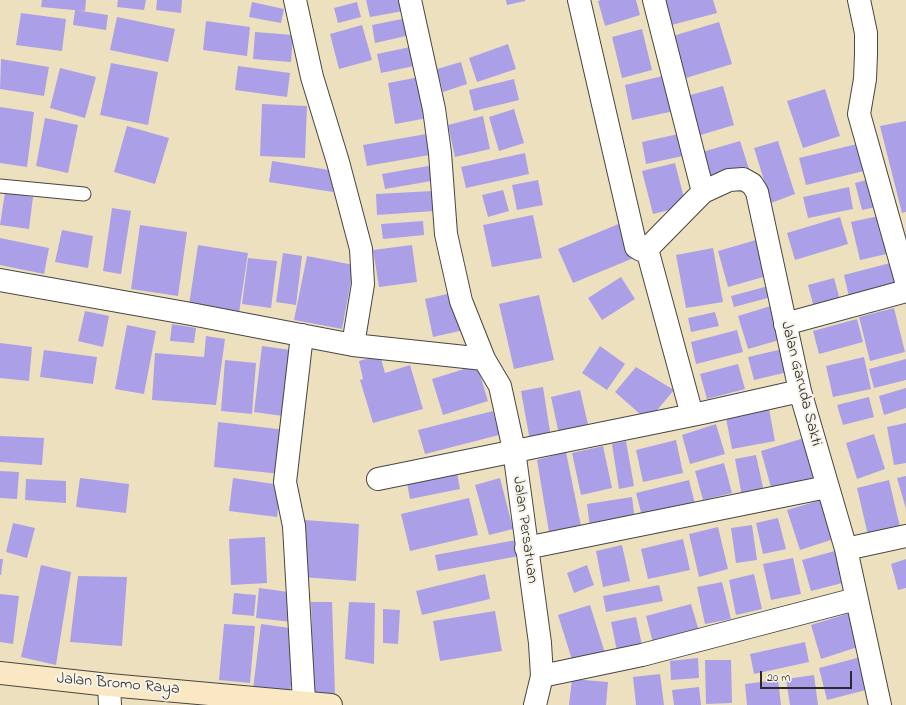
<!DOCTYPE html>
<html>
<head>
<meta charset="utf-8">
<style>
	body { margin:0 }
	#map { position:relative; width:906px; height:705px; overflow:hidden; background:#ede0bf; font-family:"Indie Flower",sans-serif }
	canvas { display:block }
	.scale { position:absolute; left:760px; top:671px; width:92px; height:18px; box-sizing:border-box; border:2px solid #2b2b2b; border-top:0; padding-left:5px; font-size:12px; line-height:14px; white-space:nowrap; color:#2b2b2b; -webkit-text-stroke:3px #f7f3e8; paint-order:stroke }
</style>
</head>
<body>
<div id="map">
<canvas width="906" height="705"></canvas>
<div class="scale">20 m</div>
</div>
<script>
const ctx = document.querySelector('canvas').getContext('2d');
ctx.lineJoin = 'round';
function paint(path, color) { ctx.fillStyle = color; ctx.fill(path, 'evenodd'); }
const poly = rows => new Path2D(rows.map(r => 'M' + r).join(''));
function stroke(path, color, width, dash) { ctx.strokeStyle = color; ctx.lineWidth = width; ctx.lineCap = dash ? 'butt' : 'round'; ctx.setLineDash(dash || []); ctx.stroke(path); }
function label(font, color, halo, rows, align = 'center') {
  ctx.font = font + ' "Indie Flower",sans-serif'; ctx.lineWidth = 4; ctx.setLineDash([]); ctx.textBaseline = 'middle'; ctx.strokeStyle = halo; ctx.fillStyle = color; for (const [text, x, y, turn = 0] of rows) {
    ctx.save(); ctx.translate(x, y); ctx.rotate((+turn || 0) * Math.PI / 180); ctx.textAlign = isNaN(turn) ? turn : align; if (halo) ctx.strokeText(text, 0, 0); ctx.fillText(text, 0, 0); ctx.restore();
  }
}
const building = poly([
	[42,0,86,0,85,11,41,7],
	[118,0,146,0,144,10,117,7],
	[157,0,182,0,181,13,156,10],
	[366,0,408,0,409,10,370,17],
	[506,0,525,0,525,1,507,5],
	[601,0,636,0,640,15,605,26,598,1],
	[657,0,713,0,717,13,664,27],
	[252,2,284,9,281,23,249,17],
	[357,2,361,17,338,23,334,8],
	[75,10,108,15,106,30,73,25],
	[21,13,66,19,62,51,16,45],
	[117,17,175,29,168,62,110,50],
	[412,17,415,34,375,43,372,25],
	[206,21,250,27,247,56,203,50],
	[719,22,732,64,686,78,673,36],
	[362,25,372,60,339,69,330,34],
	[642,29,652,70,622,78,612,37],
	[255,32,293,35,291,62,253,59],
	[508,44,516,69,477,82,469,58],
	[415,46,419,65,381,73,377,54],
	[1,59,49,67,44,96,0,89],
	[461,62,467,84,443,92,437,69],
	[111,63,158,72,148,125,100,115],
	[238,66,290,73,287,97,235,90],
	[60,68,96,77,85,118,50,108],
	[667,75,674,111,632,120,625,85],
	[425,76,433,117,395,124,388,83],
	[514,79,519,100,474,111,469,90],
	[723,86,734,125,694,137,683,97],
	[825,89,840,136,803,148,787,101],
	[262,104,307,106,305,158,260,156],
	[0,107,34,112,27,167,0,163],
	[514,109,524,143,499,151,489,117],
	[483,116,490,149,455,157,448,125],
	[45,118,78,125,68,173,36,166],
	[906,121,906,212,902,213,880,126],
	[127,126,169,138,155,184,114,172],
	[432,133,435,154,367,166,363,145],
	[683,133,687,155,646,164,642,142],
	[740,141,750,172,709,185,699,153],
	[778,141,795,194,771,203,754,148],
	[857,144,864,171,806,185,799,158],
	[525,153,529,174,466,188,461,167],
	[272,161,336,171,333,192,269,182],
	[675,163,686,206,653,214,642,171],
	[434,165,437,180,385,189,382,174],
	[870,179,876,207,862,210,855,183],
	[538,180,543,205,517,210,512,185],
	[849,187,853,209,808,218,803,197],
	[503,190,509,211,488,217,482,195],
	[433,191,434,211,377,215,376,194],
	[5,192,33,197,29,229,0,225],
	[112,208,131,211,121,274,103,271],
	[533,215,542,258,492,267,483,225],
	[883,215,891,253,860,260,851,222],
	[840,217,848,244,795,260,787,233],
	[423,221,424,235,383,239,381,224],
	[621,223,636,257,573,283,558,249],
	[140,225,187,232,178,296,131,289],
	[62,230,93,236,88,268,55,262],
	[0,238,49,248,44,274,0,265],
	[763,238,774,274,728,287,718,251],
	[198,245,248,253,239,313,189,305],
	[412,245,417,282,379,287,373,250],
	[713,248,723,302,686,308,676,255],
	[283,253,302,256,296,305,276,302],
	[307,256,354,265,342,329,294,320],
	[248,258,277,261,271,308,242,304],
	[894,262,900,284,849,297,844,275],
	[621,277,635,299,602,320,588,298],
	[834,278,840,300,814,308,808,285],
	[772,285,775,296,734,307,731,296],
	[456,292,464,330,433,337,425,299],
	[539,295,554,360,514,369,499,304],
	[774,305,783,339,748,349,738,316],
	[894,308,905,352,870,361,859,317],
	[85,311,109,316,103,347,78,341],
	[715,312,719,326,691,332,688,318],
	[857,319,863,342,819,354,813,331],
	[172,324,196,328,194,343,170,341],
	[127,325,156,331,144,394,115,389],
	[737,330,743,352,696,364,691,342],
	[206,336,225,339,216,405,152,400,155,353,204,357],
	[0,343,32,347,29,381,0,378],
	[262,346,298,351,290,417,254,412],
	[600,346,625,364,607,390,582,373],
	[787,348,792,371,754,380,748,357],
	[44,350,97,357,93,384,40,377],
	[380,355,385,373,410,365,423,409,373,423,360,380,363,379,359,361],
	[864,357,871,389,833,397,826,366],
	[906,359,906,380,874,388,869,369],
	[225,360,256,363,252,414,221,411],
	[738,364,745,389,707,399,700,374],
	[477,365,488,401,443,415,432,379],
	[636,367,674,390,648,421,615,392],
	[543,387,551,438,530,441,521,391],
	[906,388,906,408,884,415,879,396],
	[580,390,590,433,560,439,551,397],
	[869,397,874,417,843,425,837,405],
	[769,409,775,441,732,449,726,418],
	[493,411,499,435,425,454,418,430],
	[218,422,286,430,281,474,214,467],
	[906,423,906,463,894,465,887,427],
	[716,424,725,454,690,464,682,435],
	[874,434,885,469,857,479,846,443],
	[0,436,44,438,42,465,0,462],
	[811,436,822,476,772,491,761,451],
	[676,440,683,473,643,482,636,450],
	[626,441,634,486,619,489,612,444],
	[603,446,612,488,581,495,572,453],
	[566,452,582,531,550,538,537,460],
	[756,455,764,492,742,496,735,459],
	[724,463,732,493,703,500,695,471],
	[0,471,19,472,17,499,0,498],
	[457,473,460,489,410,499,407,483],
	[906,476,906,509,897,478],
	[80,478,129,484,126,513,76,507],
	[233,478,281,485,277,517,229,511],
	[500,478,513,529,489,535,475,485],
	[26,479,66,481,66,503,25,500],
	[689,480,696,508,643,520,636,493],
	[889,480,900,527,868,535,857,488],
	[632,497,635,520,590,528,587,504],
	[469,498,478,535,410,551,401,514],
	[828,498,840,537,800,550,787,510],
	[778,518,786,549,763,554,756,523],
	[305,520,359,524,356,581,301,577],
	[13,523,35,528,27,558,6,552],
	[752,525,757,560,736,563,731,528],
	[718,527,728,569,699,577,689,534],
	[265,537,267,583,231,585,229,539],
	[683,539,690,570,648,579,641,549],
	[516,540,519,556,438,571,435,555],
	[622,545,630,581,603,587,596,551],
	[842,549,850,581,811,591,802,560],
	[793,558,801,594,771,600,763,564],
	[0,559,3,559,1,575,0,575],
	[906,559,906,588,898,590,891,564],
	[41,565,71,572,56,665,21,657],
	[587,565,594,585,574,593,567,573],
	[485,574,490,599,422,615,416,591],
	[754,574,762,609,736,615,729,580],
	[78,576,127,577,122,646,70,642],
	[722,582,731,619,705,624,697,587],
	[659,585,663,601,606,612,603,596],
	[259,588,296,593,292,622,256,618],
	[234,593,256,595,254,616,232,614],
	[0,594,19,596,13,644,0,642],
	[311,602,332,602,335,694,314,695],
	[349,602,375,603,374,664,345,659],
	[691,604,699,631,653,643,646,616],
	[590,605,605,653,573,663,558,615],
	[383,609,400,610,398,644,383,643],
	[495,611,502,651,440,661,433,621],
	[853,612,864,645,821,659,811,625],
	[636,617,642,645,617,651,611,622],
	[224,624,255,626,250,683,219,680],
	[261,624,297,629,290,694,253,689],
	[805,642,809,662,754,674,750,654],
	[861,657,870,689,827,700,819,668],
	[698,658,699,678,671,680,670,661],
	[705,660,731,660,732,703,706,704],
	[660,674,664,705,636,705,633,677],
	[814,675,818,705,790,705,786,679],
	[572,679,608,682,606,705,569,705],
	[778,680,781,705,747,705,745,684],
	[699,687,701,705,674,705,672,690]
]);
const service = poly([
	[0,186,84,194]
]);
const minor = poly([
	[295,0,312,77,338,162,361,249,363,284,353,345],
	[410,0,434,109,440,153,446,234,461,301,484,359,500,386,514,450,540,643,542,676,535,705],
	[579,0,636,247,641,250,647,249,703,192,729,180,743,179,752,184,757,192,800,391,846,549,880,705],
	[654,0,703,192],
	[859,0,866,33,866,54,865,79,859,114,906,281],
	[647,249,692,415],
	[0,280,191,314,353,345,484,359],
	[785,324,906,291],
	[302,335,285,482,294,526,304,701],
	[378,479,702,413,800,391],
	[526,548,827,487],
	[846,549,906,536],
	[542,676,642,655,856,599],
	[109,685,110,705]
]);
const secondary = poly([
	[0,673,109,685,331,705]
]);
const streetNames = [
	["Jalan Garuda Sakti",800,384,76],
	["Jalan Persatuan",524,530,82],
	["Jalan Bromo Raya",118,685,5]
];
paint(building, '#aba0e7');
stroke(service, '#484641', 15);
stroke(minor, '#484641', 24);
stroke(secondary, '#484641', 24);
stroke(service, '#fff', 13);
stroke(minor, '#fff', 22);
stroke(secondary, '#fae7c3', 22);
label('16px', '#2b2b2b', '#f7f3e8', streetNames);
</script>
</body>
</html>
